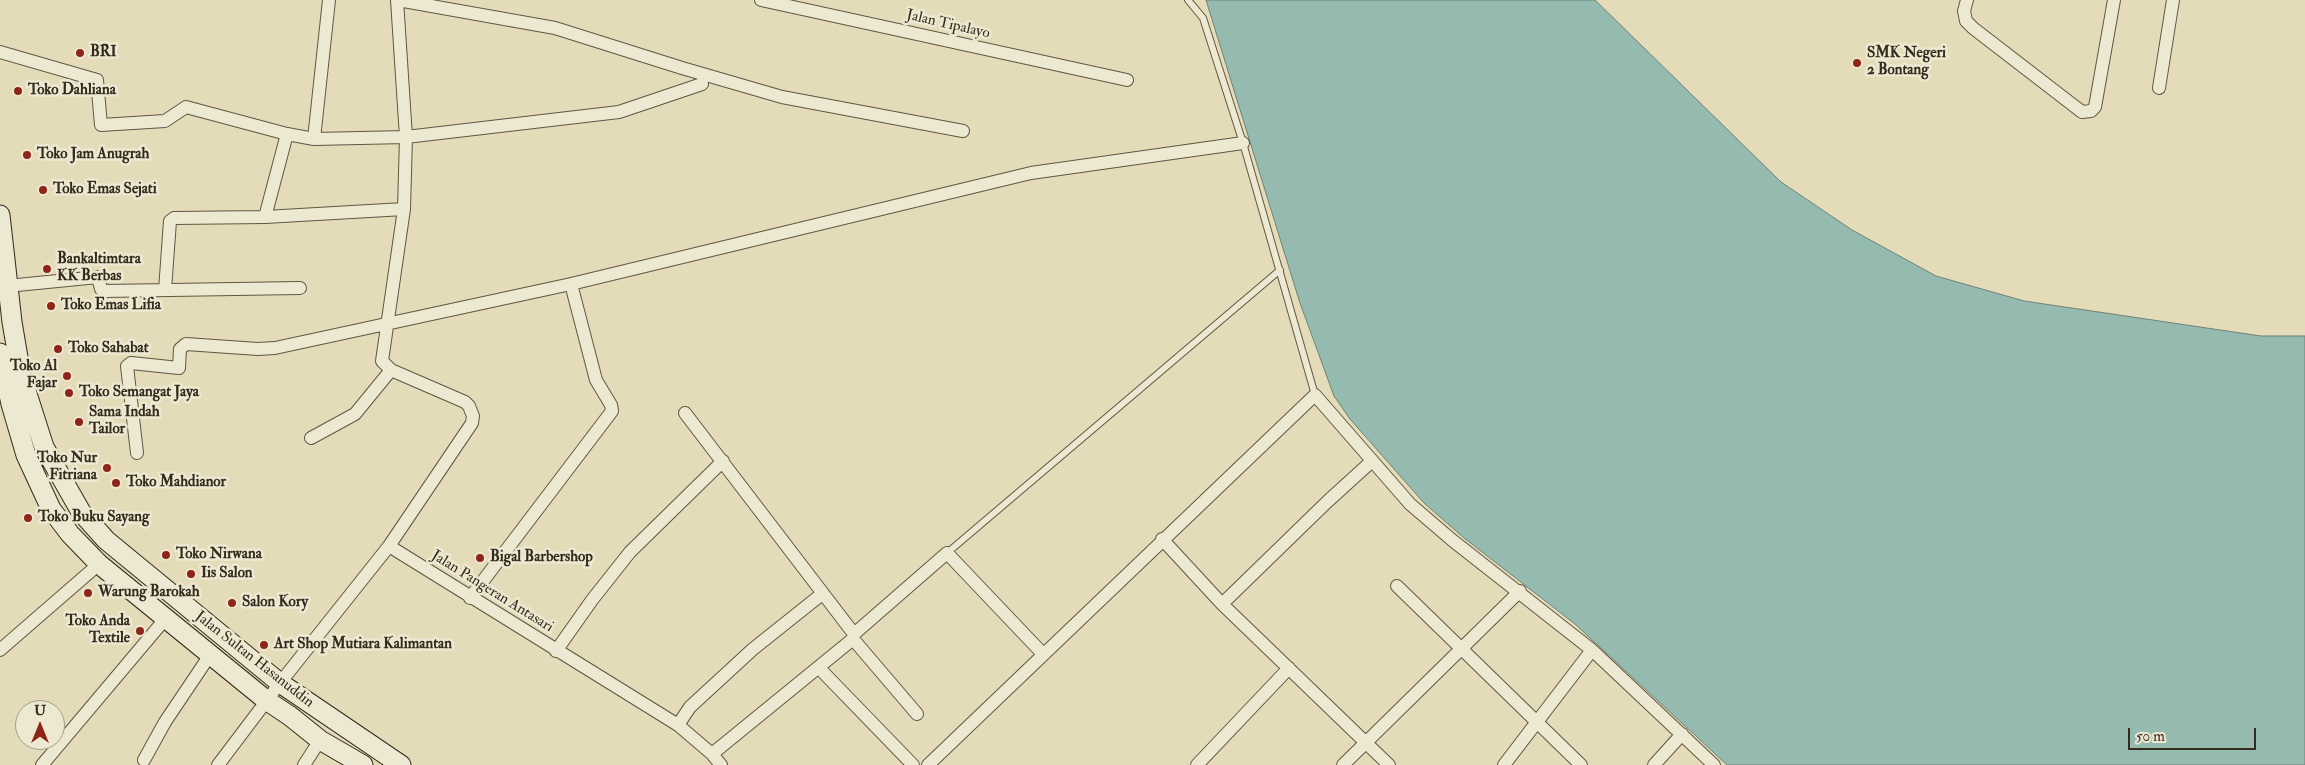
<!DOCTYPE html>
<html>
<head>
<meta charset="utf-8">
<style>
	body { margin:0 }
	#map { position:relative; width:2305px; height:765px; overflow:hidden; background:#e4dbb8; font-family:"IM FELL Double Pica",serif }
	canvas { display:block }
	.north { position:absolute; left:15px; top:700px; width:50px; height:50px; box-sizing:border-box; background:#ede8d1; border:1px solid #a39c89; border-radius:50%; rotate:0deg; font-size:14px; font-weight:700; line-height:20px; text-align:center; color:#342a1d }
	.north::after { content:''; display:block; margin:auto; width:18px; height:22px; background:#8f2418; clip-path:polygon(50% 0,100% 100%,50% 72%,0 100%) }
	.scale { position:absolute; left:2128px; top:728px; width:128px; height:22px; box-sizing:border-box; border:2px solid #342a1d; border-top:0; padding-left:6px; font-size:15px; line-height:18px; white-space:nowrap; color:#342a1d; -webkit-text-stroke:4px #ede8d1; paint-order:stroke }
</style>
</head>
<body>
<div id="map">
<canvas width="2305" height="765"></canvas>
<div class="north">U</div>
<div class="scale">50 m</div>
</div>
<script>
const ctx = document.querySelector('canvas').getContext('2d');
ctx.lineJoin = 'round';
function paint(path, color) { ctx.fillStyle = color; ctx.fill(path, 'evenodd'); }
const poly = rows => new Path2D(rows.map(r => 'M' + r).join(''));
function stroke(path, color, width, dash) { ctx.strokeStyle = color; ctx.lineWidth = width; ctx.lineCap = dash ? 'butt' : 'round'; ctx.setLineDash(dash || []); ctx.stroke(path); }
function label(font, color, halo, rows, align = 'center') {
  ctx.font = font + ' "IM FELL Double Pica",serif'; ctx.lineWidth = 5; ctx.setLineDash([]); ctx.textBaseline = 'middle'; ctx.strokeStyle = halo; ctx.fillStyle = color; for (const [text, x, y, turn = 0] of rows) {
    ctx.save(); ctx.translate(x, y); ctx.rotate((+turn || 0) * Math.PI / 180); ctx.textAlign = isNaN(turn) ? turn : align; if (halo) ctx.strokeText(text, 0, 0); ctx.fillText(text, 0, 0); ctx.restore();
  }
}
const water = poly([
	[1206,0,1595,0,1781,182,1852,230,1936,276,2024,301,2261,336,2305,336,2305,765,1727,765,1575,624,1464,538,1424,503,1350,419,1334,396,1300,303,1206,0]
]);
const lane = poly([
	[1188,0,1203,18,1243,143,1315,395],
	[947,553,1280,270]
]);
const street = poly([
	[398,0,555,28,682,68,782,97,963,131],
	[761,0,1127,80],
	[1967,0,1964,11,1966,21,1973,28,2082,112,2091,111,2095,107,2114,0],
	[0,52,97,80,101,125,165,121,186,107,287,134,314,139,329,0],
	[2159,88,2173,0],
	[314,139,406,137,619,112,702,84],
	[265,217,404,209],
	[7,286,98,277,101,289,104,291,300,288],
	[165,290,170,221,174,218,265,217,287,134],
	[685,413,854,634],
	[311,438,355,414,391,370],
	[137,453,127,366,131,363,179,368,180,349,186,344,258,349,275,348,571,284,1031,173,1243,143],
	[1162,539,1222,604,1389,765],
	[389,546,472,423,473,416,469,406,465,402,391,370,382,361,404,209,406,137,397,0],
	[1397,586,1581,765],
	[470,598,612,411,611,405,596,380,571,284],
	[1222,604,1328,501,1372,461],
	[853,639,917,714],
	[0,650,99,564],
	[556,651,592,600,630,552,723,461],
	[819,668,913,765],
	[678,725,690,707,753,649,822,594],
	[712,754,853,639,854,634,947,553,1043,654],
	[144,760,165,722,210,655],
	[42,765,166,618],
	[218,765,280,683,389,546,678,725,712,754,721,765],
	[304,765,320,740],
	[928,765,1315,395,1410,504,1452,540,1592,650,1714,765],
	[1197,765,1289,668],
	[1343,765,1520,591],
	[1504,765,1592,650],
	[1654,765,1682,734]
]);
const secondary = poly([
	[0,215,12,322,21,375,44,447,81,512,106,540,280,683,401,765],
	[0,353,11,404,26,455,51,509,70,534,99,564,266,700,290,716,320,740,363,765]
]);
const markers = [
	[80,53,5,"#8f2418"],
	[1857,63,5,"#8f2418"],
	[18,91,5,"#8f2418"],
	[27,155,5,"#8f2418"],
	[43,190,5,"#8f2418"],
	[47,269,5,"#8f2418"],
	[51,306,5,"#8f2418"],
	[58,349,5,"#8f2418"],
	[67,376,5,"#8f2418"],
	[69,393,5,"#8f2418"],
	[79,422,5,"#8f2418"],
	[107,468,5,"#8f2418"],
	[116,483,5,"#8f2418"],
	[28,518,5,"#8f2418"],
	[166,555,5,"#8f2418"],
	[480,558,5,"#8f2418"],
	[191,574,5,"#8f2418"],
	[88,593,5,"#8f2418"],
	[232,603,5,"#8f2418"],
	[140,631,5,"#8f2418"],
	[264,645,5,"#8f2418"]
];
const streetNames = [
	["Jalan Tipalayo",948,25,13],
	["Jalan Pangeran Antasari",492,592,32],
	["Jalan Sultan Hasanuddin",254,660,38]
];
const poiNames = [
	["BRI",90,53],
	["SMK Negeri",1867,54],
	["2 Bontang",1867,71],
	["Toko Dahliana",28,91],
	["Toko Jam Anugrah",37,155],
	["Toko Emas Sejati",53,190],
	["Bankaltimtara",57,260],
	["KK Berbas",57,277],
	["Toko Emas Lifia",61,306],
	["Toko Sahabat",68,349],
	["Toko Al",57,367,"right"],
	["Fajar",57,384,"right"],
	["Toko Semangat Jaya",79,393],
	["Sama Indah",89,413],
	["Tailor",89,430],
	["Toko Nur",97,459,"right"],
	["Fitriana",97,476,"right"],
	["Toko Mahdianor",126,483],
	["Toko Buku Sayang",38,518],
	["Toko Nirwana",176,555],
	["Bigal Barbershop",490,558],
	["Iis Salon",201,574],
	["Warung Barokah",98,593],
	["Salon Kory",242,603],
	["Toko Anda",130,622,"right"],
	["Textile",130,639,"right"],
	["Art Shop Mutiara Kalimantan",274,645]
];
paint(water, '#95bbb1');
stroke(water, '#6e8176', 1);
stroke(lane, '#605644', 8);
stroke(street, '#605644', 14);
stroke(secondary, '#342a1d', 21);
stroke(lane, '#ede8d1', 6);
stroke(street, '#ede8d1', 12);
stroke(secondary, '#ede8d1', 19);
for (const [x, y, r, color] of markers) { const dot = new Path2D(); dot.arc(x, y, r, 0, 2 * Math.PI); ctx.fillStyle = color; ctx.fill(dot); stroke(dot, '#ede8d1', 2); }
label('15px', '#342a1d', '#ede8d1', streetNames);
label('bold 15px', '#342a1d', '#ede8d1', poiNames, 'left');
</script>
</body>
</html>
